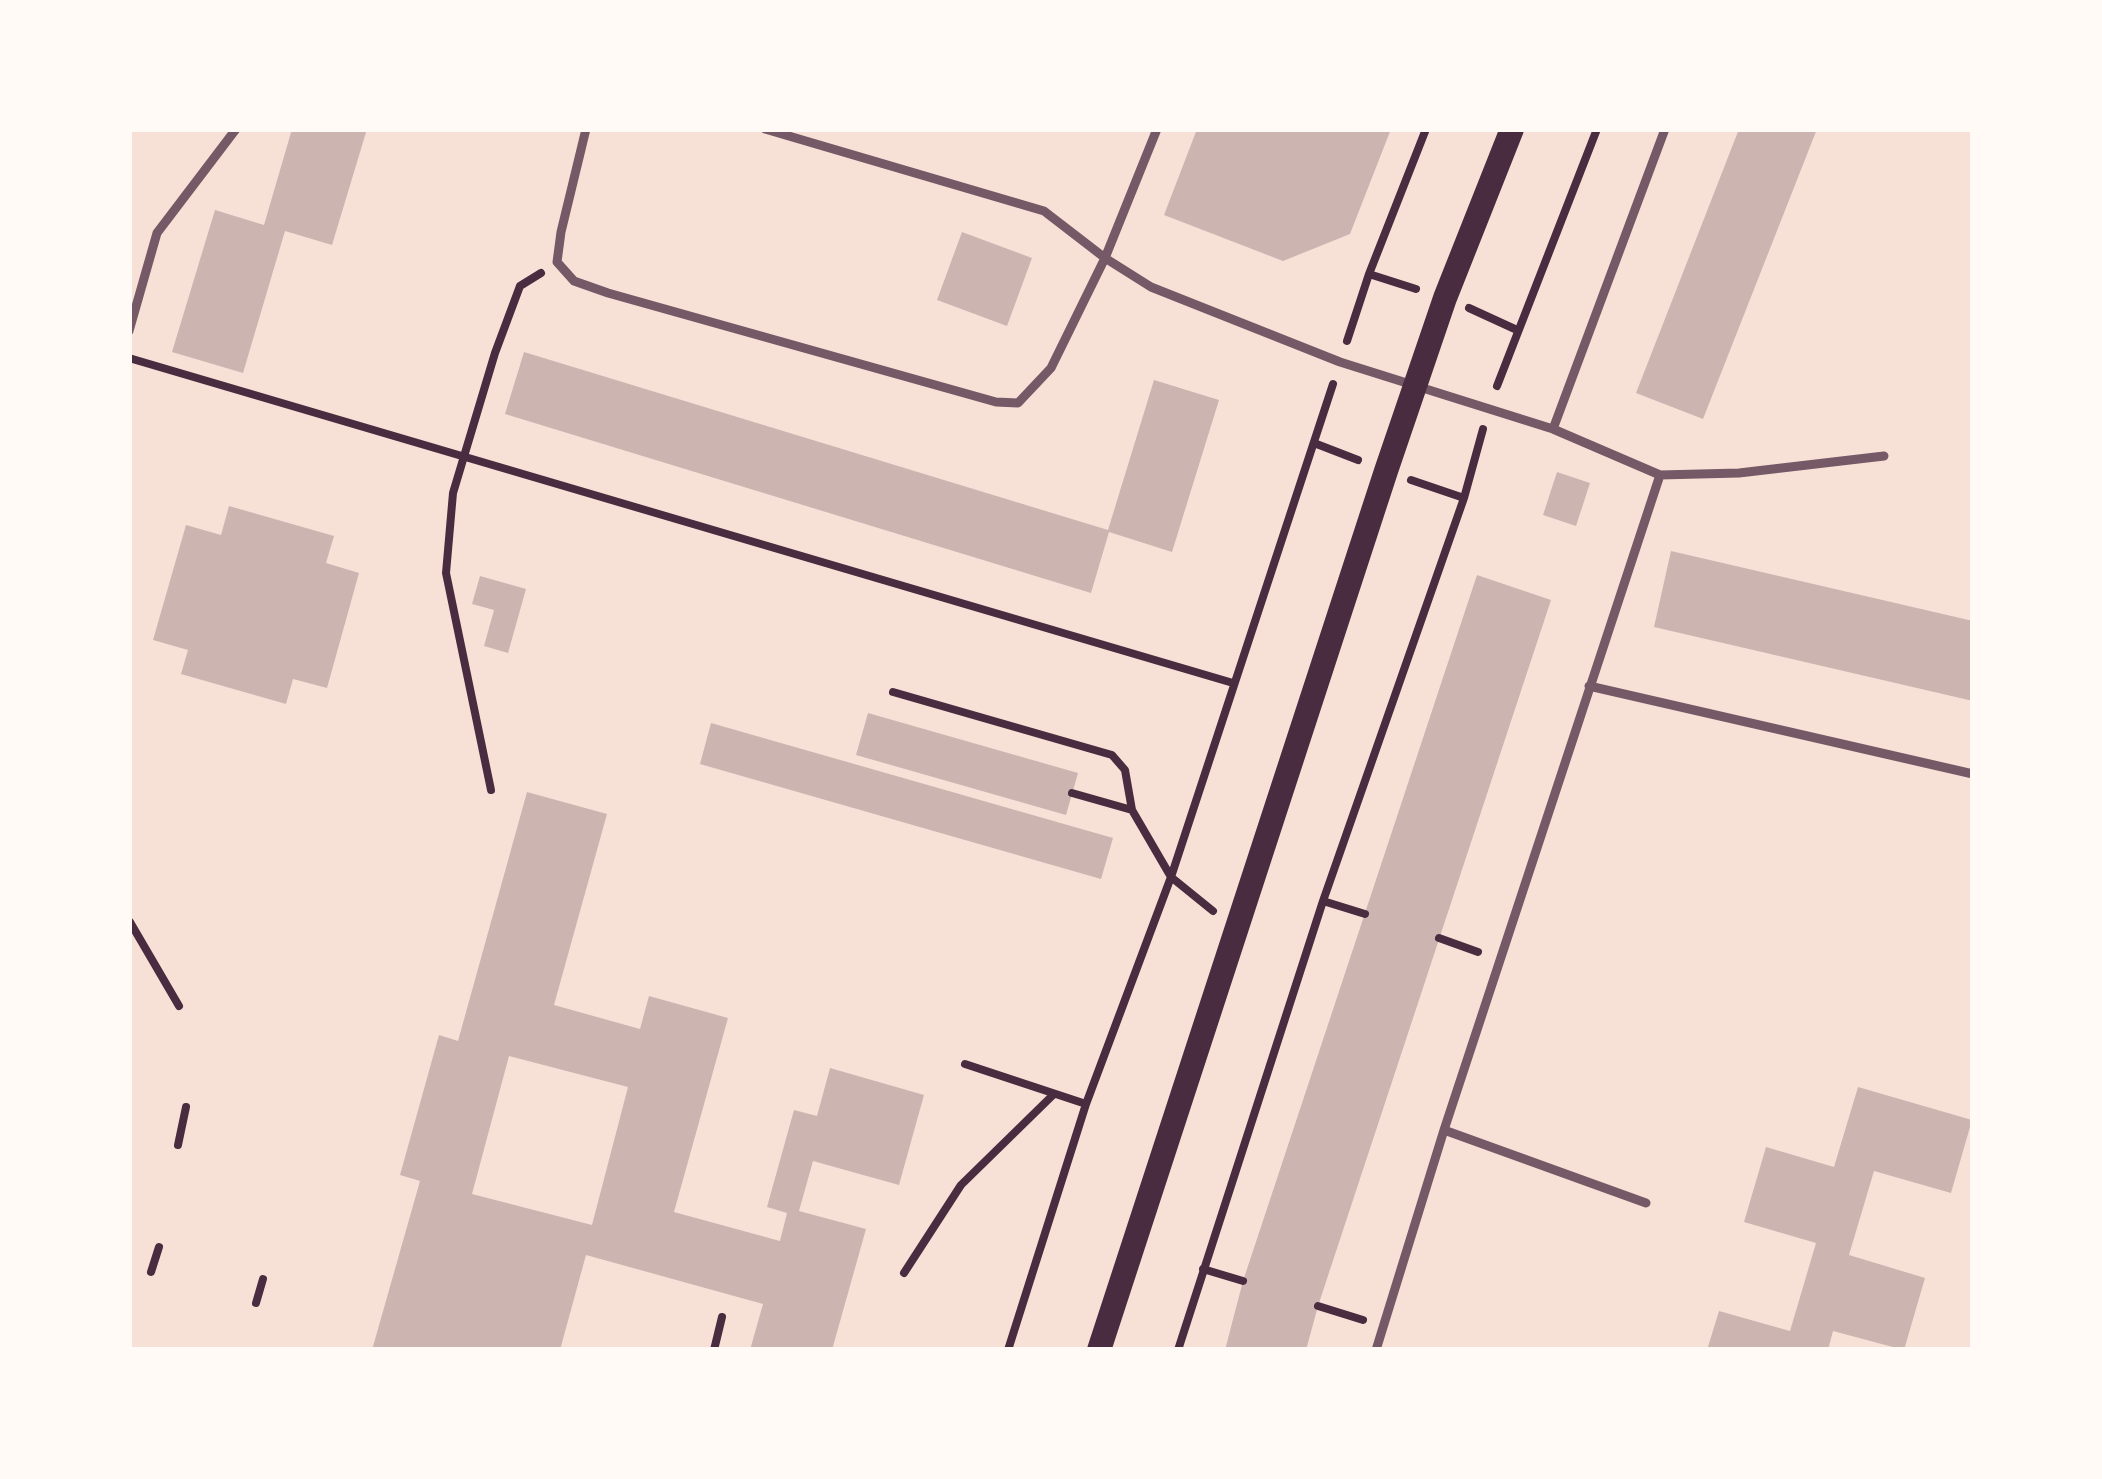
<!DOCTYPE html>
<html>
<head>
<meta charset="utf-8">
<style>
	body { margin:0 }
	#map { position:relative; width:2102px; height:1479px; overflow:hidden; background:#f7e1d7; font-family:Overpass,sans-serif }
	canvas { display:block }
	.frame { position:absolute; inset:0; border:132px solid #fffaf5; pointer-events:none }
</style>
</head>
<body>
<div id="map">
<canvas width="2102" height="1479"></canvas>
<div class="frame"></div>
</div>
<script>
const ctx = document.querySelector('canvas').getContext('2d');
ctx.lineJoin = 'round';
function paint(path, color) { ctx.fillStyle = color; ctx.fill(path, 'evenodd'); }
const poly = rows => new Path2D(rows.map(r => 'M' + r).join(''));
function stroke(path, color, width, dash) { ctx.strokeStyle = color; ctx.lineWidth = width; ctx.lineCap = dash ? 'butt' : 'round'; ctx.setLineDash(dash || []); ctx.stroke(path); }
const building = poly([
	[292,129,367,129,332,245,285,231,243,373,172,352,215,210,264,225],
	[1197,129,1391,129,1350,234,1283,261,1164,215],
	[1739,129,1817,129,1703,419,1636,393],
	[962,232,1032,258,1007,326,937,300],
	[524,352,1108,530,1154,380,1219,400,1172,552,1109,532,1091,593,505,414],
	[1557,472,1590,483,1576,526,1543,515],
	[229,506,334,536,326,563,359,573,327,688,293,679,286,704,181,674,188,650,153,640,186,525,221,535],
	[1671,551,1973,621,1973,701,1654,627],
	[1477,575,1551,600,1318,1306,1306,1350,1225,1350,1243,1281],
	[480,576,526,589,508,653,484,646,494,610,472,604],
	[868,713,1078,773,1066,815,856,755],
	[711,723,1113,838,1101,879,700,764],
	[527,792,607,814,554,1005,640,1029,649,996,728,1018,674,1212,780,1241,787,1213,767,1207,794,1110,817,1116,830,1068,924,1095,899,1185,813,1161,799,1211,866,1229,832,1350,750,1350,763,1304,586,1255,560,1350,372,1350,420,1181,400,1175,439,1035,458,1041],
	[509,1056,628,1087,592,1225,472,1194],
	[1858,1087,1972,1120,1951,1193,1874,1171,1849,1255,1925,1278,1904,1350,1833,1331,1828,1350,1707,1350,1719,1311,1790,1331,1816,1243,1744,1222,1766,1147,1834,1167]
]);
const path = poly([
	[1369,274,1416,289],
	[1469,308,1517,330],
	[1347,341,1369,274,1426,129],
	[129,358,1233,683],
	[1497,386,1597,129],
	[1314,443,1358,460],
	[1411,480,1464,498],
	[893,692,1112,755,1125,770,1132,810,1171,877,1213,911],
	[491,790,446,573,453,493,495,353,520,286,541,273],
	[1072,793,1132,810],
	[1323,901,1365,914],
	[130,922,179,1006],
	[1439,938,1478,952],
	[965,1064,1086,1104],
	[178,1145,186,1107],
	[1203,1269,1243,1281],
	[151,1272,159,1247],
	[904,1273,961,1185,1054,1094],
	[256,1303,263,1279],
	[1318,1306,1363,1320],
	[714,1350,722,1317],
	[1008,1350,1086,1104,1171,877,1333,384],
	[1178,1350,1323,901,1464,498,1483,429]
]);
const service = poly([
	[586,129,561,232,557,262,574,281,608,293,996,402,1018,403,1051,368,1105,258,1157,129],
	[765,129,1044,211,1105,258,1151,287,1340,362,1553,429,1660,475,1739,473,1884,456],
	[129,331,157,233,236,129],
	[1553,429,1665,129],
	[1589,686,1973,774],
	[1444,1130,1646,1203],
	[1376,1350,1444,1130,1660,475]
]);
const secondary = poly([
	[1099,1350,1386,471,1445,298,1512,129]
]);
paint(building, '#ccb4b1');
stroke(path, '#4a2c40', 8);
stroke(service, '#755966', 9);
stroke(secondary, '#4a2c40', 24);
</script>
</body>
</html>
